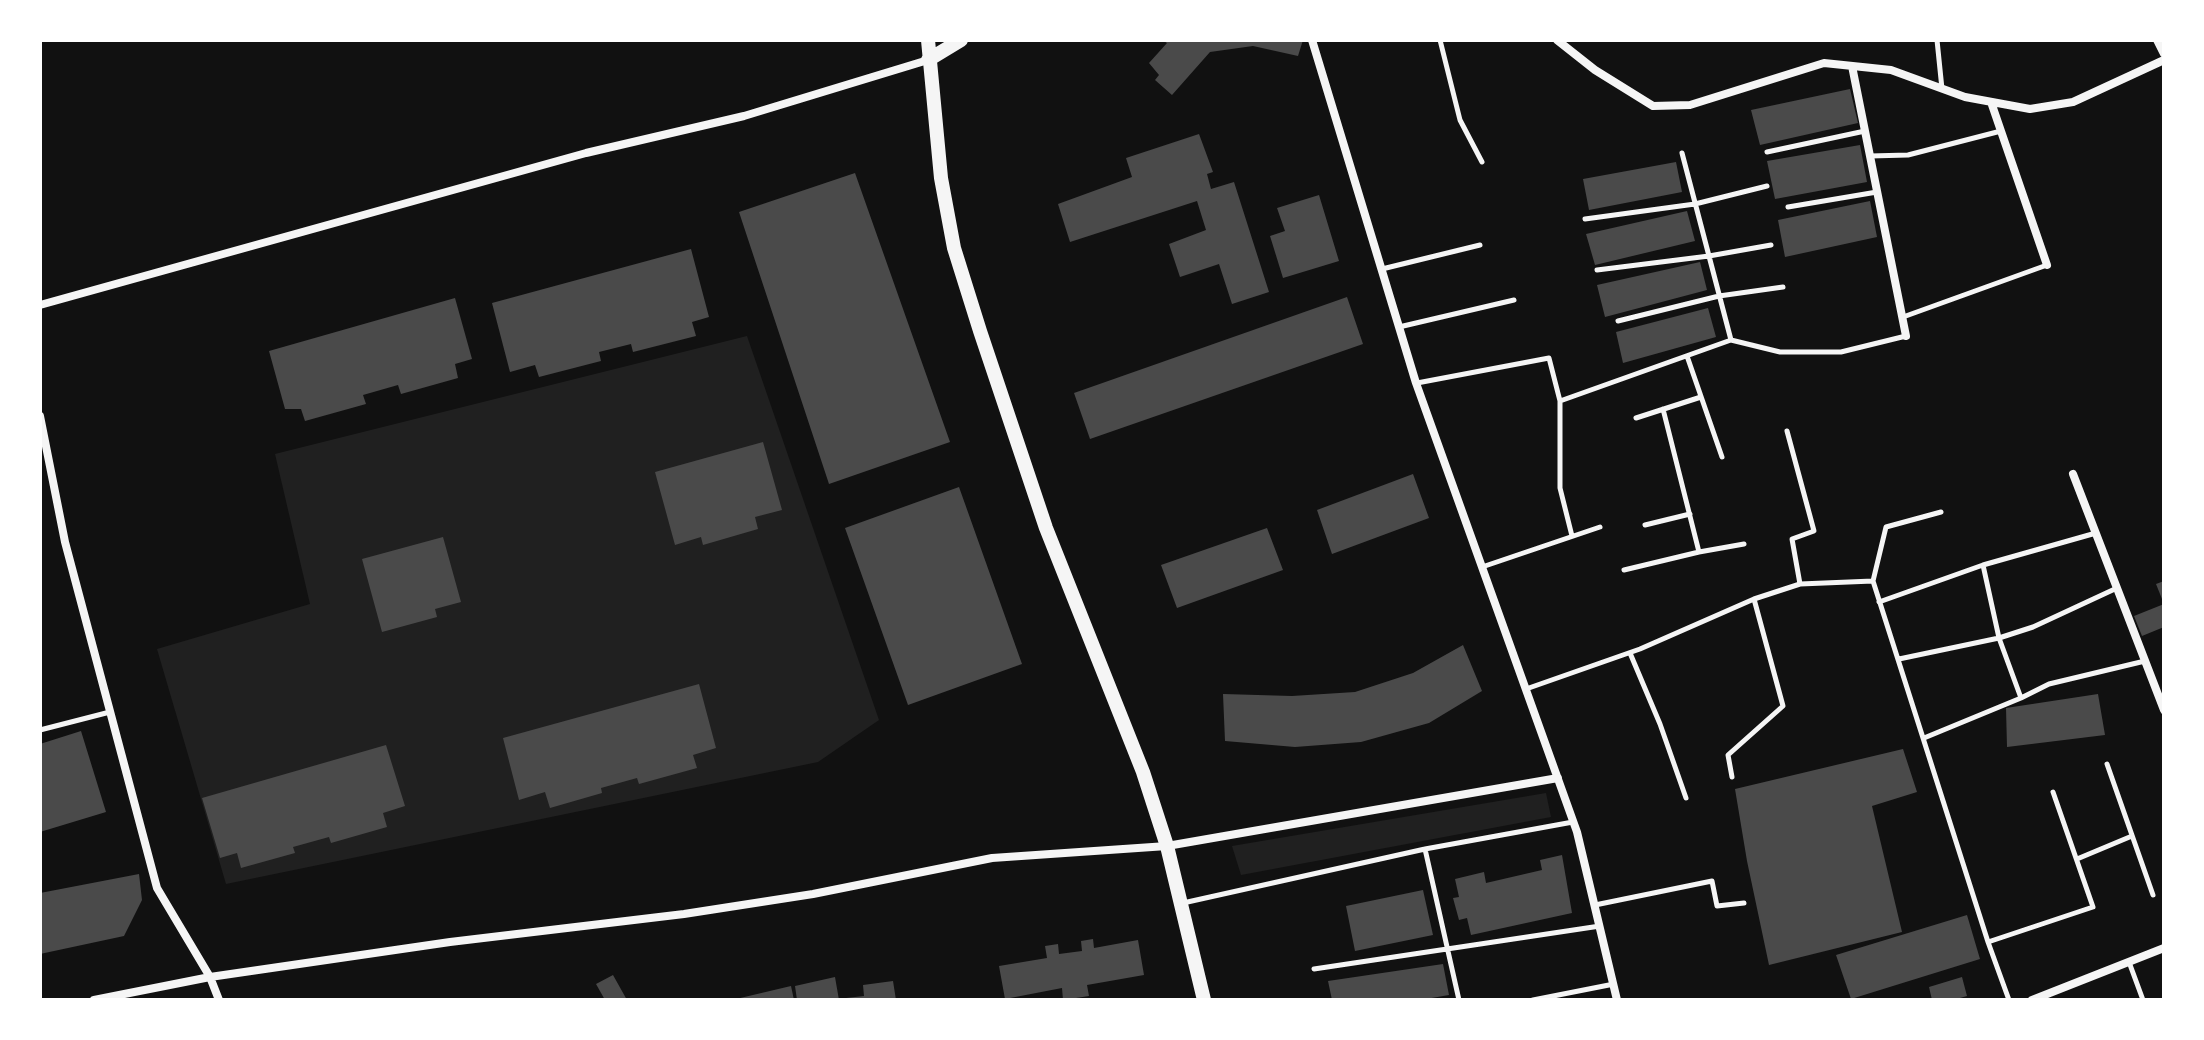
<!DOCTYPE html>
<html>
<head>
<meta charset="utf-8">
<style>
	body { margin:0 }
	#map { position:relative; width:2204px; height:1040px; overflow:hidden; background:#111; font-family:Poppins,sans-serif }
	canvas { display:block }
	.frame { position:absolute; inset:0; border:42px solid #fff; pointer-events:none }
</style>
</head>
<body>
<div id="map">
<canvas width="2204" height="1040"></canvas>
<div class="frame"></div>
</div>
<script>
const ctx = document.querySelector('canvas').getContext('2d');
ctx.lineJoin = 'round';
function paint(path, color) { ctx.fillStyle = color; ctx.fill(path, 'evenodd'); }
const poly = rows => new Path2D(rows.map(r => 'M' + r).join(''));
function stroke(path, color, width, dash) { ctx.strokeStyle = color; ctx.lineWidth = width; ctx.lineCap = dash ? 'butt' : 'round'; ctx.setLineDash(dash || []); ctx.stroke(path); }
const green = poly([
	[747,336,879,720,818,762,226,884,157,649,310,604,275,454],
	[1546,793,1551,817,1241,875,1232,846]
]);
const building = poly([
	[1162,40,1303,40,1298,56,1253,46,1210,52,1172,95,1155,80,1159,75,1149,63,1167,43],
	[1850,89,1858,123,1760,145,1751,110],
	[1199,134,1213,172,1207,174,1211,189,1234,182,1269,292,1232,304,1219,264,1180,277,1169,244,1206,230,1197,201,1070,242,1058,204,1132,177,1126,158],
	[1860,145,1867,182,1775,199,1767,161],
	[1676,162,1682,192,1589,210,1583,179],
	[855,173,950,442,829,484,739,212],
	[1319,195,1339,261,1283,278,1270,236,1285,231,1277,208],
	[1870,201,1877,237,1785,257,1778,220],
	[1687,211,1695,241,1595,265,1586,234],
	[691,249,709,317,692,322,696,336,633,352,631,344,599,352,601,361,539,377,535,365,510,372,492,303],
	[1700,262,1707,290,1605,317,1597,285],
	[1347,297,1363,344,1090,439,1074,393],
	[455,298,472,359,455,364,458,378,401,394,398,385,363,395,366,404,305,421,301,409,285,409,269,351],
	[1708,308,1716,337,1623,363,1616,332],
	[763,442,782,510,755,517,758,529,703,545,701,537,675,545,655,472],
	[1413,474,1429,518,1332,554,1317,510],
	[959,487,1022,664,908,705,845,528],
	[1267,528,1283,570,1177,608,1161,565],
	[443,537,461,602,435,609,437,617,382,632,362,559],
	[2164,581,2164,627,2142,636,2134,616,2164,604,2156,584],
	[1463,645,1482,691,1429,723,1361,742,1295,747,1225,741,1223,694,1292,696,1355,692,1413,673],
	[699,684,716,748,693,755,697,768,639,784,637,778,601,788,602,793,550,808,545,792,519,800,503,738],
	[2098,694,2105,735,2007,747,2006,708],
	[81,731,106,812,40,832,40,744],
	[386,745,405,806,383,813,387,827,331,843,329,837,293,847,295,853,241,868,237,853,220,858,202,798],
	[1903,749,1917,792,1872,806,1902,932,1769,965,1747,861,1735,789],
	[1562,855,1572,913,1471,935,1467,918,1459,920,1453,898,1459,897,1455,879,1484,872,1486,883,1542,870,1540,860],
	[139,874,142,900,124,936,40,954,40,893],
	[1423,890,1433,935,1355,951,1346,906],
	[1967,915,1980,959,1851,999,1836,955],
	[1093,939,1094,948,1138,940,1144,975,1087,985,1089,996,1063,1000,1062,988,1005,999,999,966,1047,958,1045,946,1058,944,1059,954,1082,951,1081,941],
	[1443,964,1449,995,1420,1000,1332,1000,1328,981],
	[613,975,627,1000,605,1000,596,984],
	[835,977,839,1000,797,1000,795,986],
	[1962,977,1967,996,1953,1000,1932,1000,1929,987],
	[893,981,896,1000,846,1000,846,998,864,996,863,985],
	[791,986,794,1000,737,1000,736,999]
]);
const service = poly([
	[1440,40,1460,120,1482,162],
	[1937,40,1942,89],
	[1767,152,1865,131],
	[1682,153,1731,340],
	[1870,156,1908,155,2001,131],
	[1788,207,1877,192],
	[1585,219,1695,204,1767,186],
	[1382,269,1480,245],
	[1597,270,1709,256,1771,245],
	[1903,317,2047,265],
	[1618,321,1719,296,1783,287],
	[1399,327,1514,300],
	[1687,356,1722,457],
	[1417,383,1549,358,1560,401,1731,340,1780,352,1841,352,1906,336],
	[1560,401,1560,488,1572,536],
	[1663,409,1699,552],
	[1636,418,1701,397],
	[1787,431,1814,531,1792,539,1800,584],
	[1941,512,1886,527,1873,581,1988,942,2009,1000],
	[1645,525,1690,514],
	[1983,565,1999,638,2021,698],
	[1482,567,1600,527],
	[1624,570,1699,552,1744,544],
	[1879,602,1983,565,2096,533],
	[1630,653,1660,724,1686,798],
	[1899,659,1999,638,2033,627,2117,588],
	[1526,689,1640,649,1754,599,1800,584,1873,581],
	[40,730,110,712],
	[1924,738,2021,698,2049,684,2145,661],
	[2107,764,2153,895],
	[1732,777,1728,755,1783,706,1754,599],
	[1425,849,1459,1000],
	[2077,859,2132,836],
	[1183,903,1425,849,1573,822],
	[1595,905,1712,881,1717,906,1744,903],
	[1988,942,2093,907,2053,792],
	[2129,962,2143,1000],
	[1314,969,1600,926],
	[1533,1000,1614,984]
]);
const minor = poly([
	[1312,40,1416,383,1577,832,1617,1000],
	[1557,40,1595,70,1653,106,1690,105,1824,63,1891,70,1965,97,2030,109,2073,102,2164,60],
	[2157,40,2164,54],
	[1852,66,1906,336],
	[1991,102,2047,265],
	[40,305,586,153,744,116,928,60],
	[40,416,65,542,157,888,210,977,219,1000],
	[2073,474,2164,710],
	[94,1000,210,977,450,942,684,914,813,894,992,858,1167,846,1558,778],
	[2032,1000,2164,948]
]);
const tertiary = poly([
	[928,40,941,178,954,248,980,331,1046,528,1143,772,1167,846,1204,1000],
	[928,60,961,40]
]);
paint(green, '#202020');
paint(building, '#4a4a4a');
stroke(service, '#f5f5f5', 5);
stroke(minor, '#f5f5f5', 8);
stroke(tertiary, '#f5f5f5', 14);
</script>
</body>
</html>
